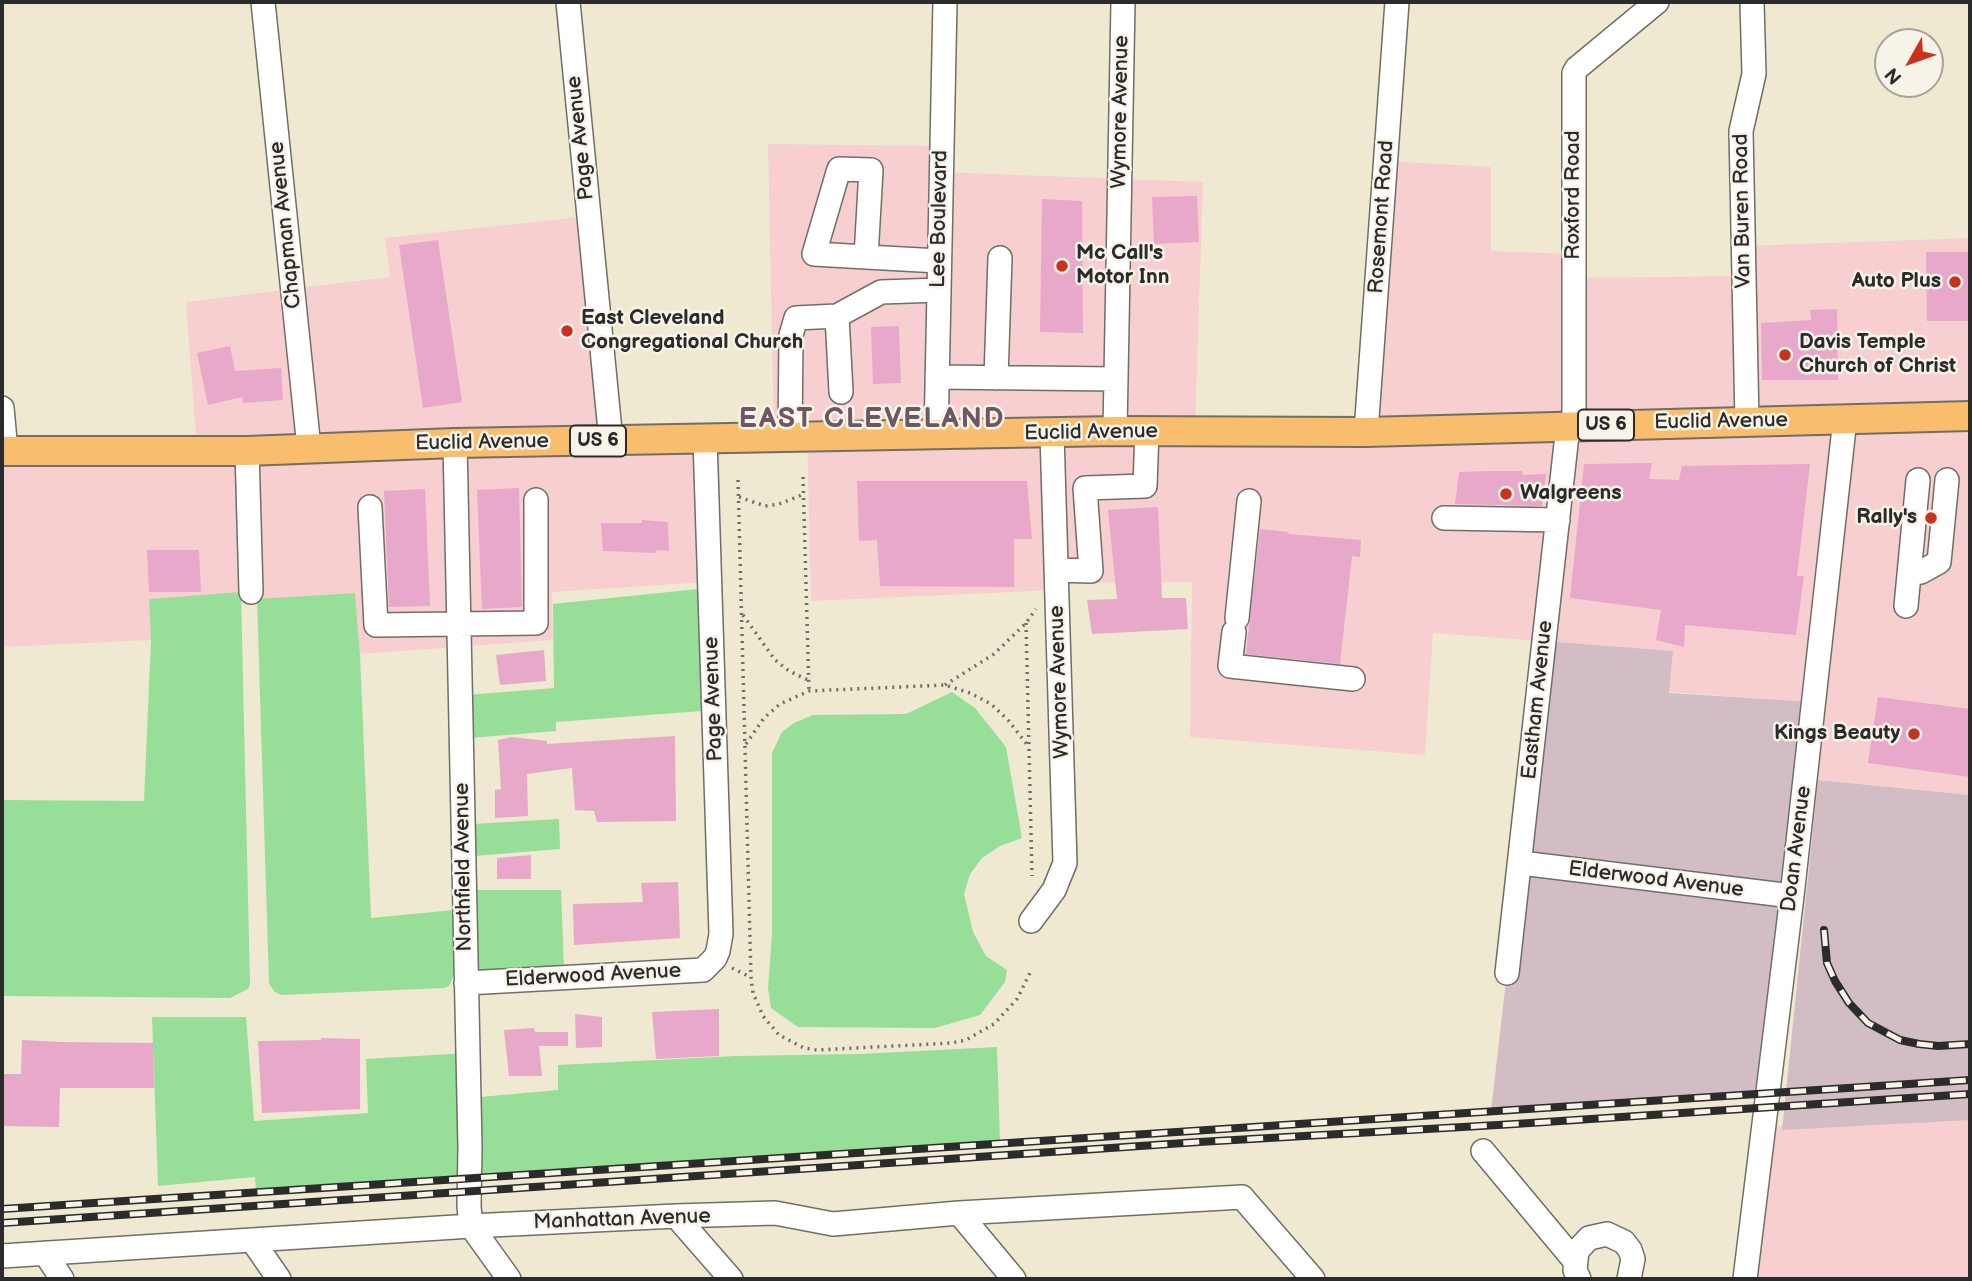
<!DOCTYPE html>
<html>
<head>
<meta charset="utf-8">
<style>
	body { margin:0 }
	#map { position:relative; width:1972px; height:1281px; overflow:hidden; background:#f0e9d1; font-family:"Balsamiq Sans",sans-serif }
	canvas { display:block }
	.frame { position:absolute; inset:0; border:4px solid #2b2b2b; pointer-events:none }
	.north { position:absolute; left:1874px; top:28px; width:70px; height:70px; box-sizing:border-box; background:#f7f3e8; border:2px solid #a5a39c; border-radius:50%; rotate:230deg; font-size:19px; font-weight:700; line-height:28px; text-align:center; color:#2b2b2b }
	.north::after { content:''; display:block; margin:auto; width:24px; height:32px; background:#c8321e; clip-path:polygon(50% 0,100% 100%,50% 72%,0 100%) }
</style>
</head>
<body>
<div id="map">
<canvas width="1972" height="1281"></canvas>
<div class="frame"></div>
<div class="north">N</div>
</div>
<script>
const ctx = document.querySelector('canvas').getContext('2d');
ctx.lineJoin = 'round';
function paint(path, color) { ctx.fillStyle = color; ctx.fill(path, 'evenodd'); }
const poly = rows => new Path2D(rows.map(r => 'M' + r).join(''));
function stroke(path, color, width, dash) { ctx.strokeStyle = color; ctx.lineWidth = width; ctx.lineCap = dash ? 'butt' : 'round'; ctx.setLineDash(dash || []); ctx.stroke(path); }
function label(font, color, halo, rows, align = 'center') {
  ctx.font = font + ' "Balsamiq Sans",sans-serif'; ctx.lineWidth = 5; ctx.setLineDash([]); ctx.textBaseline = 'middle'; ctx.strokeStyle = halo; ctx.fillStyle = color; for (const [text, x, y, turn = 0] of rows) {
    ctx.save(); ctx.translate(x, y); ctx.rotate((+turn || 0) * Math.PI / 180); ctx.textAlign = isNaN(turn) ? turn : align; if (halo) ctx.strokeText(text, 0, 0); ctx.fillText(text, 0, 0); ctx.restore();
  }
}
const built = poly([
	[768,144,942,146,941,172,1203,182,1195,431,1366,432,1386,161,1491,167,1491,251,1574,254,1574,278,1743,276,1743,246,1970,238,1970,795,1818,780,1819,775,1816,774,1813,702,1669,692,1672,651,1433,633,1425,755,1190,737,1192,582,1057,583,1057,590,811,601,807,438,774,438],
	[589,216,611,441,719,439,722,581,552,592,553,640,360,654,355,593,251,600,251,592,149,599,151,640,2,647,2,451,197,450,186,302,390,277,385,238],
	[1970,1118,1970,1279,1745,1279,1762,1127]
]);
const industrial = poly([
	[1545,641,1673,651,1669,693,1814,702,1768,1093,1491,1111],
	[1818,780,1970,795,1970,1120,1782,1130]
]);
const green = poly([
	[698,589,702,711,556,722,556,731,470,738,468,695,554,688,553,604],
	[241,592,250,984,248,989,230,998,2,996,2,800,144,801,151,640,149,599],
	[355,593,360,654,371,918,454,910,454,974,449,986,444,988,281,995,275,992,269,984,257,599],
	[952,692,975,708,1006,747,1022,838,1000,846,982,858,970,874,964,894,973,932,986,956,1007,970,1005,982,980,1015,935,1028,798,1027,771,1008,768,988,772,935,772,753,782,732,794,723,813,715,906,714],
	[559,819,560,849,474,856,473,824],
	[475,890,561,890,564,970,481,972,476,960],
	[152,1017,246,1017,254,1121,368,1113,366,1059,468,1053,469,1098,558,1090,558,1065,736,1056,860,1054,997,1047,1000,1143,256,1192,255,1177,158,1186]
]);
const building = poly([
	[1197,196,1199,242,1154,244,1152,197],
	[1042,199,1082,201,1083,333,1040,332],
	[438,240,462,402,423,408,399,245],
	[1926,252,1970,252,1970,321,1927,321],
	[1837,309,1838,380,1762,380,1761,323,1811,320,1810,310],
	[899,326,901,383,873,384,871,327],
	[230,346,235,371,281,368,283,400,243,403,242,397,208,405,197,353],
	[1652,463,1649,479,1679,480,1682,466,1810,464,1797,576,1804,576,1796,635,1685,625,1684,647,1656,640,1661,610,1570,598,1584,464],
	[1490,471,1522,471,1523,475,1546,474,1542,506,1455,504,1459,472],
	[857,481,1027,481,1032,539,1014,539,1014,587,880,586,877,540,859,541],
	[519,488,522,607,482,609,477,490],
	[425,489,430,606,389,607,384,491],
	[1158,507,1162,598,1186,598,1188,629,1092,634,1087,600,1117,599,1108,510],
	[642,520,668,522,669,551,656,550,656,553,603,551,601,523,642,523],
	[1260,529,1288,532,1289,534,1361,540,1360,557,1352,556,1340,664,1246,654],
	[147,550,199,550,201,592,149,592],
	[544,650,546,681,500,685,496,655],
	[1878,697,1970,709,1970,777,1868,763],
	[675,736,676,821,597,822,594,811,575,810,572,768,527,774,528,816,495,818,495,790,501,789,498,740,512,737,547,741,547,744],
	[531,855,531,879,497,879,497,858],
	[678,882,680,938,574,945,573,904,643,902,641,883],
	[719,1009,719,1056,656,1059,652,1012],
	[575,1014,602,1017,602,1047,576,1048],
	[534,1028,535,1032,568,1032,568,1046,539,1046,542,1076,509,1076,504,1030],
	[321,1038,360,1039,360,1109,262,1113,258,1041,321,1040],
	[22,1040,61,1042,153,1043,154,1088,60,1088,59,1127,2,1126,2,1074,21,1074]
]);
const path = poly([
	[803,477,809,691],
	[738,480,751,977,753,993,763,1016,779,1035,804,1048,817,1050,951,1043,966,1040,994,1024,1017,999,1030,973],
	[739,497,765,506,779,504,802,495],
	[743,615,775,660,789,671,808,680],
	[1026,623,1032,876],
	[945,685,994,654,1026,623,1036,609],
	[746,744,764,718,780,704,809,691,945,685,970,693,991,704,1008,720,1029,747],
	[732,968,750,977]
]);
const minor = poly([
	[263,2,309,448],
	[568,2,611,441],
	[866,257,871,170,839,169,814,254,866,257,939,261],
	[837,316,841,392],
	[937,377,1116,379],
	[996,378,1000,258],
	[2,408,6,451],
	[1747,422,1741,131,1754,74,1752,2],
	[1574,426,1574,73,1577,68,1657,2],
	[1115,431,1123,2],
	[1366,432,1397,2],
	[936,436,945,2],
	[790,438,791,335,796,318,837,316,881,292,939,290],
	[455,443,470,1147,469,1207,471,1226,509,1279],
	[247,451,251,592],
	[370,507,376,625,536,623,536,500],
	[1444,518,1558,520],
	[1056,570,1091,571,1085,488,1145,486,1147,431],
	[1909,574,1921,572,1939,562,1947,480],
	[1906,606,1918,480],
	[1237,618,1249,501],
	[1234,632,1230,666,1353,679],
	[1521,863,1792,896],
	[1031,921,1054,890,1065,863,1052,434],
	[1507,973,1568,426],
	[466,983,703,970,715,958,718,951,721,934,705,439],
	[1483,1151,1574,1260],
	[959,1213,1014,1279],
	[676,1216,731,1279],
	[252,1240,279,1279],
	[45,1253,62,1279],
	[2,1256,471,1226,676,1216,775,1213,833,1224,959,1213,1242,1197,1313,1279],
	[1579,1279,1575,1270,1577,1251,1589,1238,1607,1234,1624,1242,1630,1250,1633,1259,1629,1279],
	[1745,1279,1792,896,1845,419]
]);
const major = poly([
	[2,451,247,451,455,443,1115,431,1366,432,1970,416]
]);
const rail = poly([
	[1824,930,1827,963,1835,981,1849,1003,1868,1023,1900,1040,1919,1044,1938,1046,1970,1044],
	[2,1209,1970,1080],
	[2,1223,1199,1142,1515,1124,1970,1094]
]);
const markers = [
	[1062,266,7,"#c8321e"],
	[1955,282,7,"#c8321e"],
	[567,331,7,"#c8321e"],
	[1785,355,7,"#c8321e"],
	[1506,494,7,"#c8321e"],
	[1931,518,7,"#c8321e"],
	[1914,734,7,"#c8321e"]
];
const shields = [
	[1606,425,56],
	[598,441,56]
];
const shieldNames = [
	["US 6",1606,425],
	["US 6",598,441]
];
const streetNames = [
	["Wymore Avenue",1121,112,-89],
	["Page Avenue",581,138,-96],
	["Roxford Road",1574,195,-90],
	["Van Buren Road",1743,211,-91],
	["Rosemont Road",1382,217,-86],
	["Lee Boulevard",940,219,-89],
	["Chapman Avenue",286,225,-96],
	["Euclid Avenue",1721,422,-1],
	["Euclid Avenue",1091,433,-1],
	["Euclid Avenue",482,443,-1],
	["Wymore Avenue",1060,682,-92],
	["Page Avenue",714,699,-92],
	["Eastham Avenue",1538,700,-84],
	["Doan Avenue",1797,849,-83],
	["Northfield Avenue",464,867,-91],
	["Elderwood Avenue",1656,880,7],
	["Elderwood Avenue",593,976,-3],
	["Manhattan Avenue",622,1220,-2]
];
const poiNames = [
	["Mc Call's",1076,254],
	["Motor Inn",1076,278],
	["Auto Plus",1941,282,"right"],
	["East Cleveland",581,319],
	["Congregational Church",581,343],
	["Davis Temple",1799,343],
	["Church of Christ",1799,367],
	["Walgreens",1520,494],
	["Rally's",1917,518,"right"],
	["Kings Beauty",1900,734,"right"]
];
const districtNames = [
	["EAST CLEVELAND",872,420]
];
paint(built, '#f7cfd0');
paint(industrial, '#d2bdc5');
paint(green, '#97de98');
paint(building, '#e7a8c9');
stroke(minor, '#706e65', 26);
stroke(major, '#706e65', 32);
stroke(path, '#706e65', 3.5, [2, 5]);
stroke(minor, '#fff', 23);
stroke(major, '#f9be6d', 28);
stroke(rail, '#2b2b2b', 8);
stroke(rail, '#f7f3e8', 5, [16]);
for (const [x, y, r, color] of markers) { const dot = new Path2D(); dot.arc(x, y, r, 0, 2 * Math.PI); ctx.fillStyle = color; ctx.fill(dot); stroke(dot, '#f7f3e8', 2.5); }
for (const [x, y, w] of shields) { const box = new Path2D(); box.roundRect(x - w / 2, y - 15.5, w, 31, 5); ctx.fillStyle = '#f7f3e8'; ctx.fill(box); stroke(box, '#2b2b2b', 2); }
label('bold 19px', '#2b2b2b', null, shieldNames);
label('21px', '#2b2b2b', '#f7f3e8', streetNames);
label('bold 21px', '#2b2b2b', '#f7f3e8', poiNames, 'left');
ctx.letterSpacing = '2px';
label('bold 28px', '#6d5762', '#f7f3e8', districtNames);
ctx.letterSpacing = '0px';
</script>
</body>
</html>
